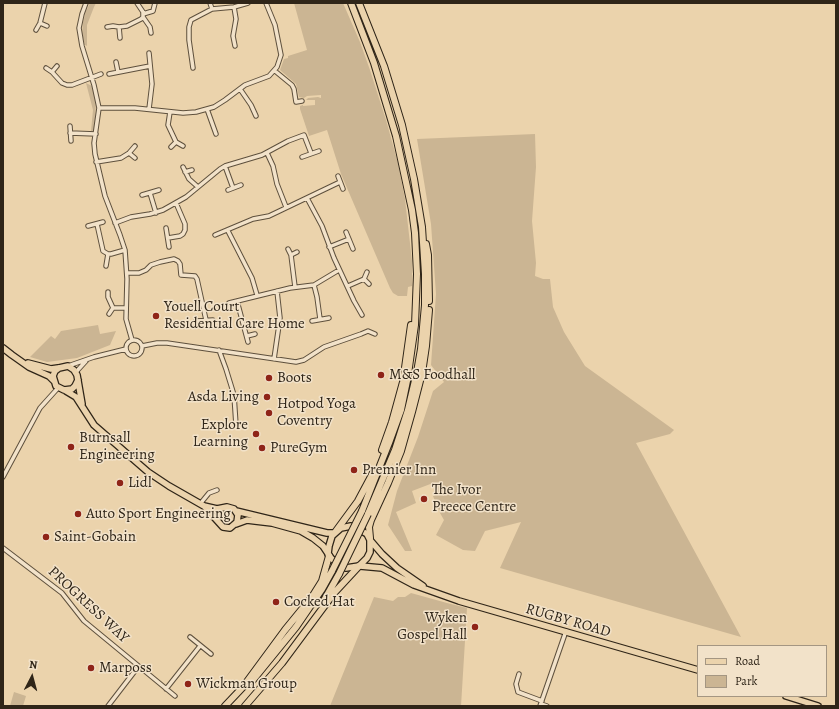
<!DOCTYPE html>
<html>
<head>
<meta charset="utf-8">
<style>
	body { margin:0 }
	#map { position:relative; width:839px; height:709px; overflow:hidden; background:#ebd3ac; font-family:Alegreya,serif }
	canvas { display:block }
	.frame { position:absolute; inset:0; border:4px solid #2f2518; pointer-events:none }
	.legend { position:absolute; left:697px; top:645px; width:130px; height:52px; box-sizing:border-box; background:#f2e2c9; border:1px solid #a49682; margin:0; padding:5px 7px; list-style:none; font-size:12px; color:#2f2518 }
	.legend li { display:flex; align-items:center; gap:8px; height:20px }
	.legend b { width:20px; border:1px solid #a49682 }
	.north { position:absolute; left:12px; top:657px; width:40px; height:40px; -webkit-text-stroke:3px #f2e2c9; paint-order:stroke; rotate:6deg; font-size:11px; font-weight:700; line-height:16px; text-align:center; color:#2f2518 }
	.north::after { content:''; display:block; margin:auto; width:14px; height:18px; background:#2f2518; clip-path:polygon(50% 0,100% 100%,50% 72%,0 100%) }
</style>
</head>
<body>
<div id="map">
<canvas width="839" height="709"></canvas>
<div class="frame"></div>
<ul class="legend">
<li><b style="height:5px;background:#ebd3ac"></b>Road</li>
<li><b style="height:11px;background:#cbb593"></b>Park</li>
</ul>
<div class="north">N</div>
</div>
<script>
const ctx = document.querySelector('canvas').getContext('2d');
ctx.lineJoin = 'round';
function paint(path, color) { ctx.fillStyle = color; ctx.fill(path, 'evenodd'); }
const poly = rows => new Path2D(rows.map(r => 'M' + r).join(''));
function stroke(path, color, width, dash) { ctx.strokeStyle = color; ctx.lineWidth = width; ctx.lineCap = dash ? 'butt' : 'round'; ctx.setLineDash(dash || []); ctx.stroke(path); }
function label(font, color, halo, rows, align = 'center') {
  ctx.font = font + ' Alegreya,serif'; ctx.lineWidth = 3; ctx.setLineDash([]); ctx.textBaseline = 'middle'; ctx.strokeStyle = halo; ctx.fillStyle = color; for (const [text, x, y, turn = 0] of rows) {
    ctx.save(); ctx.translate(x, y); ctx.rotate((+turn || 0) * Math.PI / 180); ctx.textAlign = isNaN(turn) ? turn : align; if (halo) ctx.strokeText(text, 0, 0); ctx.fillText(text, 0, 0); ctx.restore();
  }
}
const green = poly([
	[90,3,96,3,94,7,87,25,87,46,85,45,82,34,83,22,86,11],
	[294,3,343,3,360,42,370,70,386,120,398,163,405,199,412,261,412,286,408,287,407,296,398,296,393,293,390,288,341,174,327,130,309,136,300,109,300,106,303,105,303,106,315,105,315,100,306,100,308,98,318,97,321,98,321,95,307,96,304,98,299,97,296,84,280,70,284,59,288,58,288,56,307,50],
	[86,83,92,86,96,99,95,129,93,131,91,131,93,110],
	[535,134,536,167,532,221,536,263,535,276,543,279,550,279,553,307,564,332,585,366,674,430,670,434,636,443,741,637,500,568,521,522,485,531,475,551,463,550,436,535,444,520,440,513,433,496,438,494,433,483,412,491,416,503,396,512,412,551,405,551,388,525,397,491,418,437,433,391,444,382,431,365,436,294,431,224,417,139],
	[98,325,100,334,116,331,110,345,77,358,47,362,30,357,51,336,55,339,61,331],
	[411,593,447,603,467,608,461,706,330,706,374,597,393,601,398,597,405,597],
	[14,692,26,696,23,706,10,706]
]);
const street = poly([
	[86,3,82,14,79,28,82,46,94,85,99,108,94,143,95,154,105,196,120,235,125,250,127,279,126,319,132,340],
	[210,3,212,9],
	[234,7,236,19,233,36,235,46],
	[143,14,153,11,155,3],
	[143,17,150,27,151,33],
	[40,23,47,26],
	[107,27,113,26,119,27,127,26,141,19,143,17,143,12,137,3],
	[119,27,120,38],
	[36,30,40,23,45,3],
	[149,53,152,84,149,109],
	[116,62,118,72],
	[46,68,52,72,62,83,67,85,72,85,101,74],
	[193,68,189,40,189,27,191,20,212,9,234,7,248,3],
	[275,71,292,85,294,89,296,102,302,101],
	[52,72,57,66],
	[109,74,150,66],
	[240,89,251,105,256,116],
	[99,108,135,108,183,113,196,112,214,107,225,100,245,85,269,76,277,67,281,55,275,25,266,3],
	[207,109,216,134],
	[170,112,168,125,176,142],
	[70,126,71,141],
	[70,133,96,134],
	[171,147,176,142,183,146],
	[129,153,135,158],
	[267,153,273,166,277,184,286,207],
	[302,157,319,151],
	[96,162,121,158,129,153,135,146],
	[225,166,233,188],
	[183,167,189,179,198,187],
	[185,172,192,170],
	[338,176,343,189],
	[228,190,241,185],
	[150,193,156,213],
	[142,195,159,190],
	[307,198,322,226,334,258,354,301,362,315],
	[115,223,131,217,150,214,163,210,186,197,220,169,225,166,262,155,288,141,304,135,311,153],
	[97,224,103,251,108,254,111,254,125,250],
	[88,226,103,222],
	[166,228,169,247],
	[228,231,252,278,257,295],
	[346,232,353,249],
	[215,235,253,219,269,216,340,182],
	[168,238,180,236,183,234,185,230,185,224,176,203],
	[329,247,349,239],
	[288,249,291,255,295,287],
	[291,255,297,252],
	[106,266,108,254],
	[367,272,364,279,369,284],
	[127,273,139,273,146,270,151,265,160,262,174,259,178,261,180,264,181,275,195,276,197,279,206,320],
	[314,285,317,297,320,319],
	[348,286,364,279],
	[108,292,108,297,113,308],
	[237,301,248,342],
	[229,303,290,288,314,285,339,270],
	[113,308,126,308],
	[109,314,113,308],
	[196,321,213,320],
	[312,321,329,318],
	[247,336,255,334],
	'126 348a8 8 0 1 1 16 0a8 8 0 1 1-16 0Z',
	[142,346,157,343,167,343,296,362,304,360,324,347,361,334,368,331,375,334],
	[219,350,226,369,234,395,236,425],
	[274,359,280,318,277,291],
	[68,366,94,357,126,349],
	[76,372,86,361],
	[3,477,40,408,58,388],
	[200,504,209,493,217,490],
	[3,548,62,593,84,621,175,696],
	[190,637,211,654],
	[519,674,516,684,518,692,542,701],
	[166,689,200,646],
	[541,704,547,706],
	[108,706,138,667],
	[540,706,566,631]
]);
const primary = poly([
	[3,348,12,355,29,367,49,376,54,381],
	[28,363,51,369,58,368],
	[78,380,75,386,72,389,64,390,56,386,53,376,55,371,59,368,68,366,74,370,77,375,82,404],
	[66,391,76,397,94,425,148,472,169,486,204,506,217,509,227,507,234,509,238,515,237,522,230,528,223,527,204,506],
	[236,511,327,533,334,533],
	[236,524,247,520,255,521,272,523,301,531,313,538,323,546,331,558,339,565,346,568,359,566,367,558,370,552,370,540,367,534,357,528,351,526,341,528,332,536,329,546,328,554],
	[370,540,382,554,397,568,423,586],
	[360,566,382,568,414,585,459,601,698,670],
	[786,696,818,706]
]);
const highway = poly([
	[351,3,374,63,396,136,412,210,415,233,417,274,415,325,407,381,401,410,389,443,362,511],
	[359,3,384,66,402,125,414,179,422,227,425,274,425,305,421,349,417,372,408,410,395,450,368,514],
	[426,244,428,255,429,301],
	[382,450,392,422,403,382,411,325],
	[336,531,358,501,373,473],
	[370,538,369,527,371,520,388,483,401,451,412,412,422,373,426,346,429,310],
	[322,604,339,574],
	[252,681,296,627,322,589,332,571],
	[225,706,243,687,285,630,312,597,322,581,329,556],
	[245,706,282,663,334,593,359,566]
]);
const highwayBridge = poly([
	[332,571,362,511],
	[339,574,368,514]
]);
const markers = [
	[156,316,4,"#8f2418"],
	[381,375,4,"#8f2418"],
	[269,378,4,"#8f2418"],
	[267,397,4,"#8f2418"],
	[269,413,4,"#8f2418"],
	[256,434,4,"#8f2418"],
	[71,447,4,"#8f2418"],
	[262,448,4,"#8f2418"],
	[354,470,4,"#8f2418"],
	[120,483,4,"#8f2418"],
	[424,499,4,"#8f2418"],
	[78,514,4,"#8f2418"],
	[46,537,4,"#8f2418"],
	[276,602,4,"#8f2418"],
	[475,627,4,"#8f2418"],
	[91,668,4,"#8f2418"],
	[188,684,4,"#8f2418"]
];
const poiNames = [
	["Youell Court",164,307],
	["Residential Care Home",164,324],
	["M&S Foodhall",389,375],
	["Boots",277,378],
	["Asda Living",259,397,"right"],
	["Hotpod Yoga",277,404],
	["Coventry",277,421],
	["Explore",248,425,"right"],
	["Learning",248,442,"right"],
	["Burnsall",79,438],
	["Engineering",79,455],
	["PureGym",270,448],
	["Premier Inn",362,470],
	["Lidl",128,483],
	["The Ivor",432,490],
	["Preece Centre",432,507],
	["Auto Sport Engineering",86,514],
	["Saint-Gobain",54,537],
	["Cocked Hat",284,602],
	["Wyken",467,618,"right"],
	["Gospel Hall",467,635,"right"],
	["Marposs",99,668],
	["Wickman Group",196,684]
];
const streetNames = [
	["PROGRESS WAY",88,605,43],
	["RUGBY ROAD",568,621,16]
];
paint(green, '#cbb593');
stroke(street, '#5e503d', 5.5);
stroke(primary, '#2f2518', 8);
stroke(highway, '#2f2518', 8);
stroke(street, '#f2e2c9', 3.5);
stroke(primary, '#ebd3ac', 5.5);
stroke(highway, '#ebd3ac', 6);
stroke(highwayBridge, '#2f2518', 8, []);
stroke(highwayBridge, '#ebd3ac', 6);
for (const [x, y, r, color] of markers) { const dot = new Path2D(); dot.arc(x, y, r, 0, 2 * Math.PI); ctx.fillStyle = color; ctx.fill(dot); stroke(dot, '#f2e2c9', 1.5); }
label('15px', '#2f2518', '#f2e2c9', poiNames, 'left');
label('15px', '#2f2518', '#f2e2c9', streetNames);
</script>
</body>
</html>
